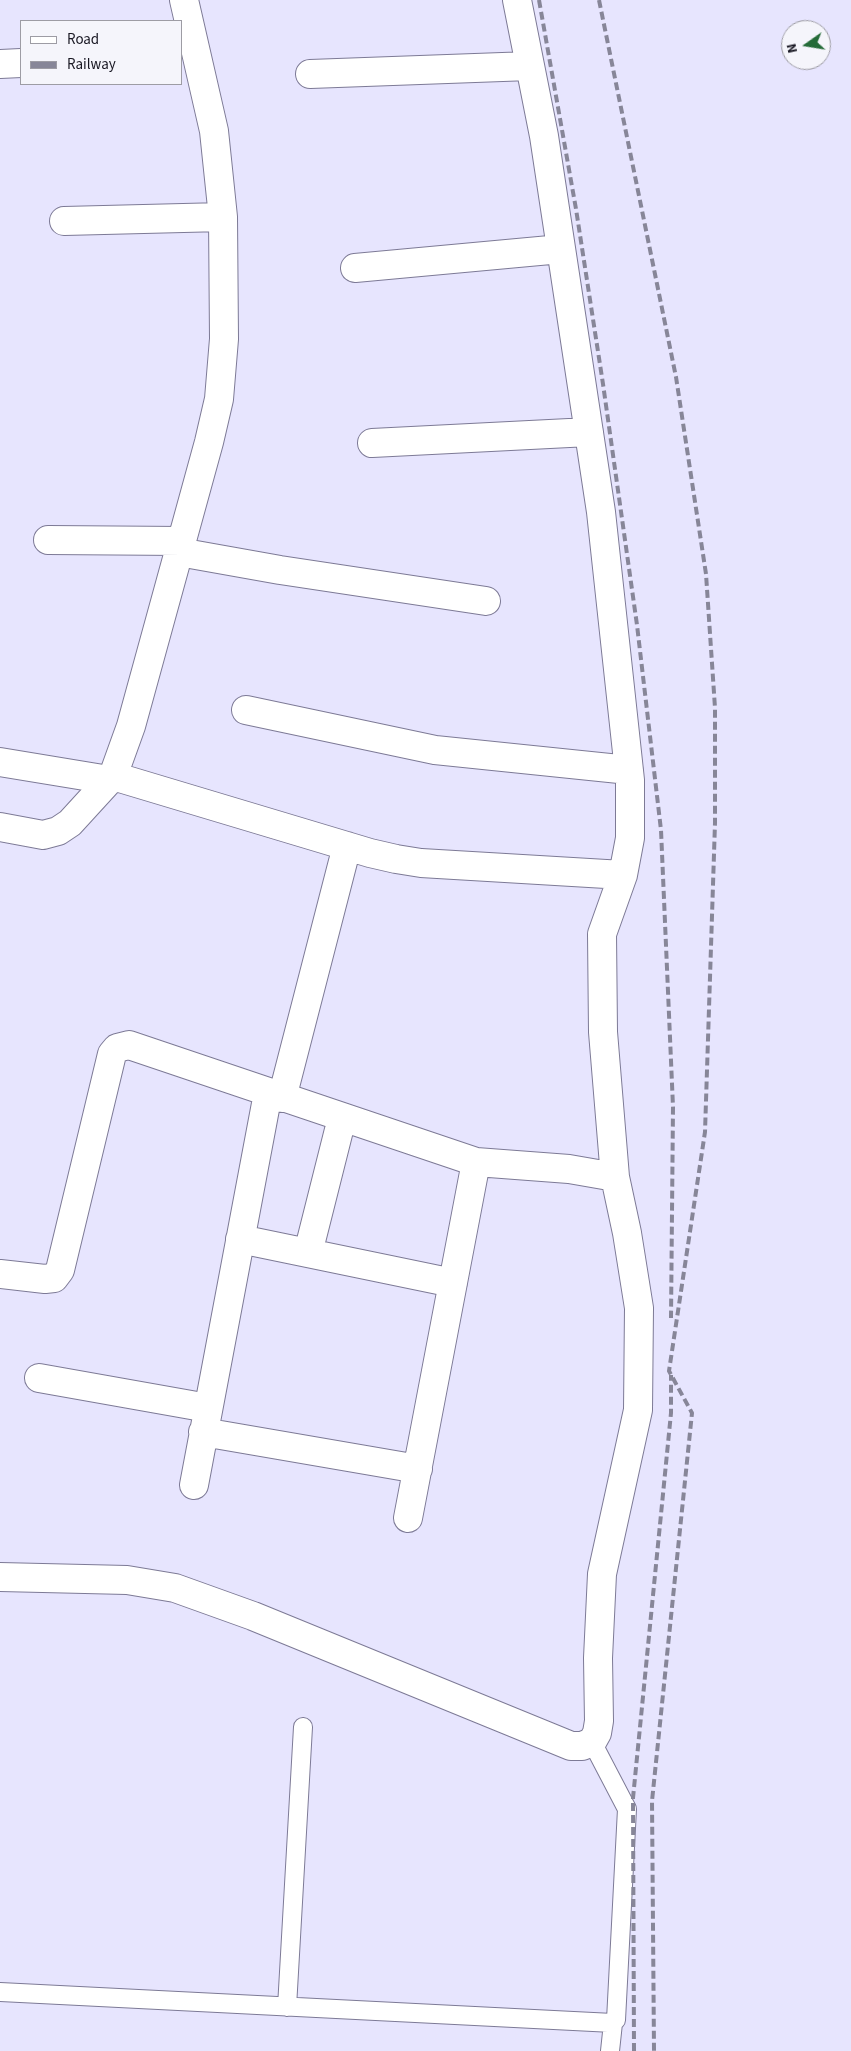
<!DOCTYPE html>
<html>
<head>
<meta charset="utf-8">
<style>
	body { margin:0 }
	#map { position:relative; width:851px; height:2051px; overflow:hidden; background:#e7e5fe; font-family:"Source Sans 3",sans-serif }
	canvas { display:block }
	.legend { position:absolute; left:20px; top:20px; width:162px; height:65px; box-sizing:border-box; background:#f5f5fb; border:1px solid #9d9ca4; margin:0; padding:6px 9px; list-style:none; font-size:15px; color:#181722 }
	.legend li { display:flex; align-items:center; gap:10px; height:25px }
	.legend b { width:25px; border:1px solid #9d9ca4 }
	.north { position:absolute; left:781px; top:20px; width:50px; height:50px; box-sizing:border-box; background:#f5f5fb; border:1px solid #9d9ca4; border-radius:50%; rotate:257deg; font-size:14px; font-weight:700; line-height:20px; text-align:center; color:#181722 }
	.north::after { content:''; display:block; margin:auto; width:18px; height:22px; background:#246b38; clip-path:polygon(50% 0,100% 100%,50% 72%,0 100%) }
</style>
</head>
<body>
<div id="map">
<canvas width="851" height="2051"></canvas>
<ul class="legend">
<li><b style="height:6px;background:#fff"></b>Road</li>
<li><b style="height:6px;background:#878698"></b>Railway</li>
</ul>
<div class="north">N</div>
</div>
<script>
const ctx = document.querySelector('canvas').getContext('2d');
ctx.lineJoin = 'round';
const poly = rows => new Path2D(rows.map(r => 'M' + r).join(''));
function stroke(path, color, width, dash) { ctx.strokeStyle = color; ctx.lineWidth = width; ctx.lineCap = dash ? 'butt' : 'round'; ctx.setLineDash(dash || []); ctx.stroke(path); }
const lane = poly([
	[0,1992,613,2023,616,2020,627,1809,592,1742],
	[287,2007,303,1727],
	[610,2051,613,2023]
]);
const street = poly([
	[0,64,21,63],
	[310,74,530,66],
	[64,221,223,217],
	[355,268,561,249],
	[372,443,589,432],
	[48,540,182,541],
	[179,552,280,570,486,601],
	[246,710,435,750,629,770],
	[0,762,109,780],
	[113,776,370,853,396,859,421,863,623,875],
	[0,827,43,835,58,831,70,823,113,776,131,726,209,442,219,399,224,339,223,217,214,131,184,0],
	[282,1098,347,846],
	[240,1239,453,1283],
	[308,1253,342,1118],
	[0,1274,45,1279,54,1278,60,1270,112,1054,117,1048,129,1045,476,1162],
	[39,1378,208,1408],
	[203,1432,418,1469],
	[194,1485,268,1093],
	[408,1518,476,1162,569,1169,615,1177],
	[0,1577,127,1580,175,1588,253,1616,571,1746,582,1746,592,1742,597,1733,599,1721,598,1658,602,1574,638,1410,639,1308,627,1233,615,1177,603,1032,602,934,623,875,630,838,630,780,601,512,544,136,517,0]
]);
const rail = poly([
	[539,0,576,209,603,384,637,625,661,830,673,1107,671,1318],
	[599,0,676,377,706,574,715,708,715,823,705,1132,669,1371,692,1413,652,1801,654,2051],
	[634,2051,633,1798,671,1413,671,1375]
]);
stroke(lane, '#7d7a96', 20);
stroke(street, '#7d7a96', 30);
stroke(lane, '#fff', 18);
stroke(street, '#fff', 28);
stroke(rail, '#878698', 4, [8, 4]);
</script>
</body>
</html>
